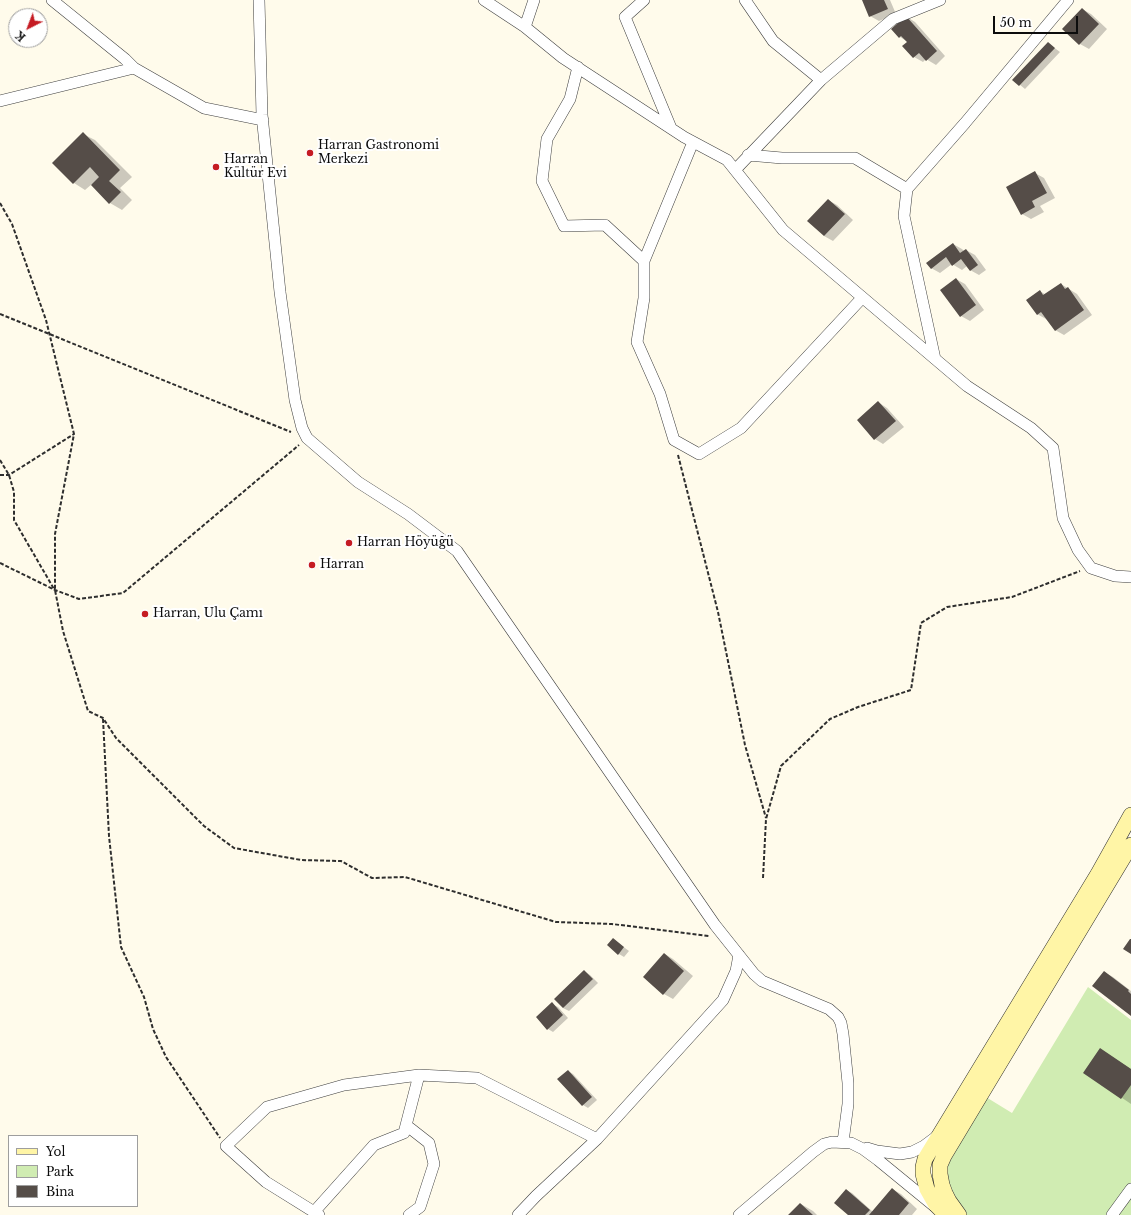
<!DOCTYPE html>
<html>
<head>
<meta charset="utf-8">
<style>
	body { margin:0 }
	#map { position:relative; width:1131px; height:1215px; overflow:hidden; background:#fffbeb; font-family:"Libre Baskerville",serif }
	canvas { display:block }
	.legend { position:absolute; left:8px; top:1135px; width:130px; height:72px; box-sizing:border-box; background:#fff; border:1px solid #9e9e9e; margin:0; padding:5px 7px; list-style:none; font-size:12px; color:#0c0c0c }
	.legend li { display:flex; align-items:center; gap:8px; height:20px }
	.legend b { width:20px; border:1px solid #9e9e9e }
	.north { position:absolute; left:8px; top:8px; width:40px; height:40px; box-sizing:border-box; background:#fff; border:1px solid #9e9e9e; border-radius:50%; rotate:222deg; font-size:11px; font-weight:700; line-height:16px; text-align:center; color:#0c0c0c }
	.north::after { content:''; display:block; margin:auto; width:14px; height:18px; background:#c51b23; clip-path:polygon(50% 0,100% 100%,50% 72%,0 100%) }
	.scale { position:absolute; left:993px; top:16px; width:85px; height:18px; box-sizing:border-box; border:2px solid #0c0c0c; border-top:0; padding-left:5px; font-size:12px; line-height:14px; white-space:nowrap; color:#0c0c0c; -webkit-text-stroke:3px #fff; paint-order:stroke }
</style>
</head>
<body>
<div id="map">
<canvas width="1131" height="1215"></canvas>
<ul class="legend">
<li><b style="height:5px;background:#fff5a6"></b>Yol</li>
<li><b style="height:11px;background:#d0ecb2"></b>Park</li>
<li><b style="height:11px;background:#554d48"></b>Bina</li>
</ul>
<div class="north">K</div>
<div class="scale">50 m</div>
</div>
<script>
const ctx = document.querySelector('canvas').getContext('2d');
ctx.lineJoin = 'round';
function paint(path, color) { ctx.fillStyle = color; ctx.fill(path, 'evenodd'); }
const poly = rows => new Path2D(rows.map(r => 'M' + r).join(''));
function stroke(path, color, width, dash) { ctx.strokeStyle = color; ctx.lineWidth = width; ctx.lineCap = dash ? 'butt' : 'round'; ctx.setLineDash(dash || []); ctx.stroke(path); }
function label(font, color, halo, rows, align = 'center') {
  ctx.font = font + ' "Libre Baskerville",serif'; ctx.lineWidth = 4; ctx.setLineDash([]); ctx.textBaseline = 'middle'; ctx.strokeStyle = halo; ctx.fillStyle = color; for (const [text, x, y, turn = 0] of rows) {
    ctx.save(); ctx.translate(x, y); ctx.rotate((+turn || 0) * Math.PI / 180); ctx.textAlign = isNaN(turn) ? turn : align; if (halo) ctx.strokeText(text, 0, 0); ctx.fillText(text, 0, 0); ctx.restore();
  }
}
const green = poly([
	[1088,987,1131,1020,1131,1215,959,1215,954,1209,944,1156,981,1094,1012,1113]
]);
const shadow = poly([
	[863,0,890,0,896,14,879,21,870,16],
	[1082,9,1091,14,1107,29,1089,49,1080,44],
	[907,17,915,22,945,56,936,65,926,59,923,62,914,57,908,42,900,37],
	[1048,43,1060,52,1025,89,1014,80],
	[83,134,95,140,132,177,120,188,132,200,122,210,110,203,92,184,85,190,74,183],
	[1035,173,1044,178,1055,198,1040,206,1044,212,1031,219,1022,214],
	[828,200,837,205,853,220,833,241,824,236],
	[953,244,962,249,964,251,966,250,975,255,986,270,979,275,970,270,967,266,962,270,952,264,940,273,931,268],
	[956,279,965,284,984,310,970,321,961,316],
	[1061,284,1077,294,1092,315,1064,335,1055,330,1046,319,1037,314,1040,291,1046,295],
	[878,402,887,408,904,427,883,444,875,439],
	[613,939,629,951,624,957,619,954],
	[665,954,673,959,693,976,673,999,664,994],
	[584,971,590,975,598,983,569,1011,563,1008],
	[1104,972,1113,977,1131,991,1131,1014],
	[552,1004,558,1007,568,1018,553,1032,548,1029],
	[1100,1049,1131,1069,1131,1104,1084,1072],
	[568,1071,573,1074,597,1100,588,1108,583,1105],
	[892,1189,901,1194,917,1209,912,1215,850,1215,846,1190,852,1193,873,1212],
	[801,1204,813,1211,817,1215,790,1215]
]);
const building = poly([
	[862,0,884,0,888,9,869,17],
	[1082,8,1099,24,1079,45,1062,29],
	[906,16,937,51,926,61,919,53,913,58,902,46,907,42,901,36,899,38,891,29],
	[1048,42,1055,48,1019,86,1012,80],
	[83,132,120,170,109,181,121,192,109,204,91,185,99,177,90,167,73,184,52,163],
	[1035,171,1047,193,1032,201,1035,207,1021,215,1006,187],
	[828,199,845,214,824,236,807,221],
	[953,243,960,253,966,249,978,265,970,271,961,259,952,266,946,257,931,269,926,263],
	[956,278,976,305,960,317,940,290],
	[1061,283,1065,289,1068,287,1084,310,1055,331,1041,312,1037,315,1026,300,1040,290,1043,295],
	[878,401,896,421,874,440,857,420],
	[613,938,624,947,618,955,607,945],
	[1130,939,1131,939,1131,954,1123,949],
	[664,953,684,971,663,995,643,977],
	[584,970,593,979,563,1008,554,999],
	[1104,971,1129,990,1128,991,1131,994,1131,1016,1092,986],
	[552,1002,563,1015,547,1030,536,1017],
	[1100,1048,1131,1069,1131,1085,1121,1099,1083,1073],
	[568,1070,592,1097,582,1106,557,1079],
	[892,1188,909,1203,899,1215,869,1215],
	[846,1189,870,1210,865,1215,848,1215,834,1203],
	[800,1203,813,1215,788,1215]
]);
const path = poly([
	[0,203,12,224,46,320,74,434,55,534,55,590,63,631,88,711,103,718,116,738,204,826,234,848,301,860,341,861,372,878,405,877,556,922,612,924,709,936],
	[0,314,291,432],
	[678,455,718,612,745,745,766,818],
	[0,460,9,475,14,492,14,520,54,589],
	[0,475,9,475,74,434],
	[0,563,55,590,79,599,123,593,299,445],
	[103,719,109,836,121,947,144,997,153,1029,166,1057,220,1138],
	[763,878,766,819,781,766,830,719,858,707,911,690,921,623,947,607,1012,597,1080,571]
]);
const street = poly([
	[259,0,262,115,280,292,295,400,302,428,307,438,358,482,408,514,457,551,715,925,754,974,762,981,829,1009,838,1017,841,1023,843,1034,848,1083,848,1104,843,1142],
	[484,0,525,27,563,58,684,137,727,160,783,230,967,386,1031,428,1053,448,1063,518,1078,550,1091,568,1115,576,1131,577],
	[644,0,625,17,671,128],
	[745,0,773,41,821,80],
	[525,27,534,0],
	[578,67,570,99,547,139,542,181,564,226,605,225,644,261,644,298,637,342,660,394,674,440,699,454,741,428,862,298],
	[134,68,204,108,263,120],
	[0,101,134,68,125,59,52,0],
	[748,155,782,158,855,158,907,189],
	[735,170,821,80,893,19,940,0],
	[644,261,693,142],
	[935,359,904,216,907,189,965,123,1068,0],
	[406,1125,429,1143,434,1164,420,1207,409,1215],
	[867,1148,877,1151,900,1154,912,1152,924,1146,936,1137],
	[314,1212,374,1145,404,1133,419,1075],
	[319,1215,266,1182,226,1146,267,1107,344,1085,419,1075,477,1078,597,1139,723,1000,736,971,739,955],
	[518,1215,536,1196,597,1139],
	[739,1215,813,1152,824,1144,832,1142,851,1143,863,1149,878,1160,933,1205],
	[1112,1215,1131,1189]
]);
const secondary = poly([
	[946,1215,936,1205,927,1189,923,1174,923,1167,925,1159,1098,874,1131,815],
	[959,1215,949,1201,945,1193,942,1185,940,1174,940,1165,944,1156,1131,845]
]);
const markers = [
	[310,153,4,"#c51b23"],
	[216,167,4,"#c51b23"],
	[349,543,4,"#c51b23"],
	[312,565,4,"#c51b23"],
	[145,614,4,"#c51b23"]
];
const poiNames = [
	["Harran Gastronomi",318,146],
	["Merkezi",318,160],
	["Harran",224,160],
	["Kültür Evi",224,174],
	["Harran Höyüğü",357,543],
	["Harran",320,565],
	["Harran, Ulu Çamı",153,614]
];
paint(green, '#d0ecb2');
paint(shadow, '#0003');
paint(building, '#554d48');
stroke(street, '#3f3f3f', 12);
stroke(secondary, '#2e2e2e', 16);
stroke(path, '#2e2e2e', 2, [4, 2]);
stroke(street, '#fff', 11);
stroke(secondary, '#fff5a6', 15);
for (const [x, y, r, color] of markers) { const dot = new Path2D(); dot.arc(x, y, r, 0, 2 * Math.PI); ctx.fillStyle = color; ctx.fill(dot); stroke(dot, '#fff', 1.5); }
label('12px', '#0c0c0c', '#fff', poiNames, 'left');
</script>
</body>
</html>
